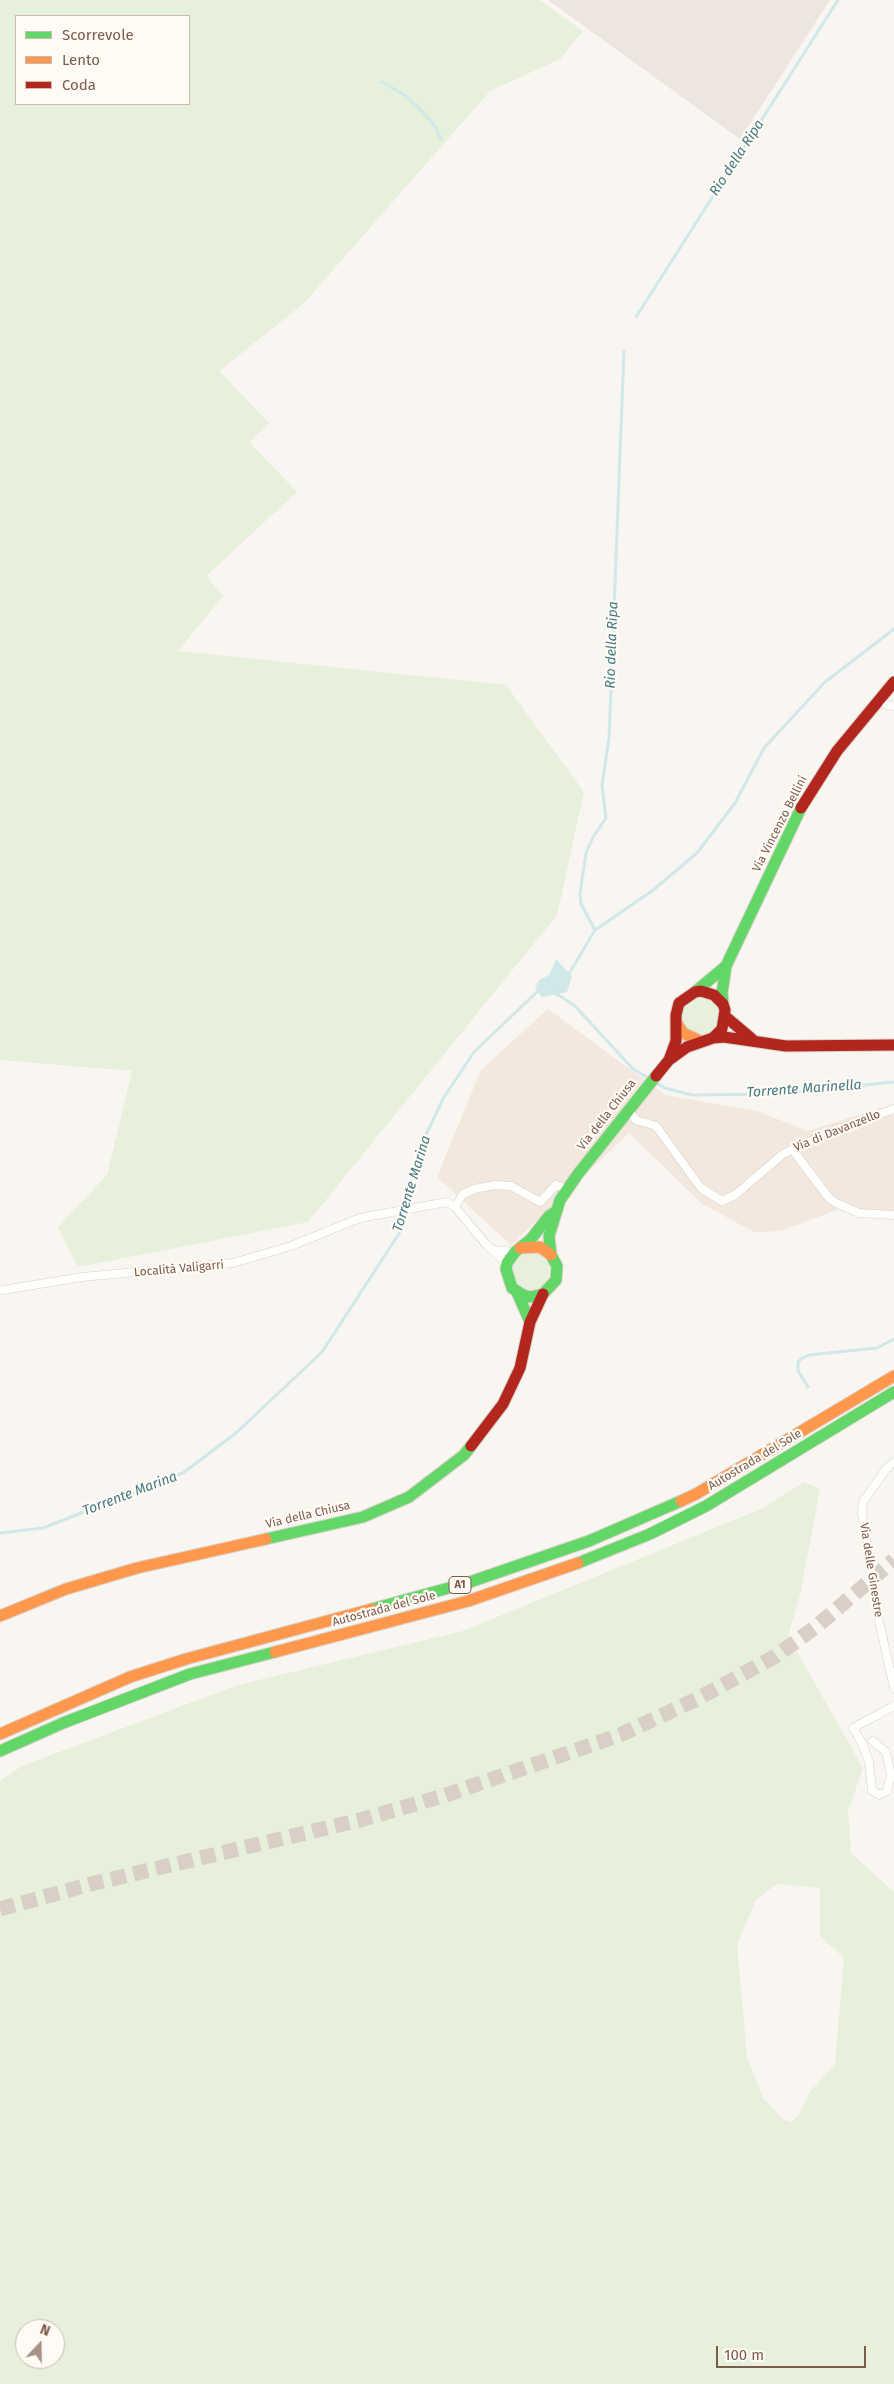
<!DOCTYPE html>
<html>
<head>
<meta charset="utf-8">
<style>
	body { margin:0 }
	#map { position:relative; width:894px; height:2384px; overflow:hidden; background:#f9f5f0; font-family:"Fira Sans",sans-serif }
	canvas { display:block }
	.legend { position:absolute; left:15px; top:15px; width:175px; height:90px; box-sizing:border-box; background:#fffaf3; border:1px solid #cabbb1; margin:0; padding:6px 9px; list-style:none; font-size:15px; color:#7a5c4d }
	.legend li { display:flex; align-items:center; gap:10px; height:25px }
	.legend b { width:25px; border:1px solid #cabbb1 }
	.north { position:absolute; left:15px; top:2319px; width:50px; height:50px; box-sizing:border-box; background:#fffaf3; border:1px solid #cabbb1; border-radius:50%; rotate:21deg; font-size:14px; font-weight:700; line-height:20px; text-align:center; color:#7a5c4d }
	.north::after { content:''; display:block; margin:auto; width:18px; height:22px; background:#a69286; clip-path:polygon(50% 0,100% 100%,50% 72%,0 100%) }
	.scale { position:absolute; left:716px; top:2346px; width:150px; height:22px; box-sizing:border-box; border:2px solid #7a5c4d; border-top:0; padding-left:6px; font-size:15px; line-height:18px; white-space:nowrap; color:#7a5c4d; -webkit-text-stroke:4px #fffaf3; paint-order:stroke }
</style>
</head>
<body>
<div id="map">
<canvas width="894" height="2384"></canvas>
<ul class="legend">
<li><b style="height:6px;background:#63d668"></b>Scorrevole</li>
<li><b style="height:6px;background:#ff974d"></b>Lento</li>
<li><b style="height:6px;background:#b3261e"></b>Coda</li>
</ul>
<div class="north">N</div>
<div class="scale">100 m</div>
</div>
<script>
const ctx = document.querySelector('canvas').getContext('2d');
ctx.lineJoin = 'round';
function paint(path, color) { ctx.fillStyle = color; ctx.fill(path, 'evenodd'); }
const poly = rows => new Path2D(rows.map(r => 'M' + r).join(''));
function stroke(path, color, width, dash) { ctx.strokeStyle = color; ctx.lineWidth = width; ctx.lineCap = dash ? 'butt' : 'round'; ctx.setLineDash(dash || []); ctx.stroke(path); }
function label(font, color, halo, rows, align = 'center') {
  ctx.font = font + ' "Fira Sans",sans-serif'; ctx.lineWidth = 4.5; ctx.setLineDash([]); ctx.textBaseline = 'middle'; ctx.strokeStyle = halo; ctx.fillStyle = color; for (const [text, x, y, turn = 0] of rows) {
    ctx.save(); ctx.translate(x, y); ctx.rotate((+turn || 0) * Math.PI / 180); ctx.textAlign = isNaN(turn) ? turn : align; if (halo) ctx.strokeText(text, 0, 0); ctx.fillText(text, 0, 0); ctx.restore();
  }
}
const residential = poly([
	[548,1009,665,1095,760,1112,807,1131,894,1104,894,1213,839,1209,781,1231,754,1232,701,1203,629,1133,511,1245,437,1177,481,1070]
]);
const industrial = poly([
	[548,0,830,0,740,139]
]);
const green = poly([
	[0,0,539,0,583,31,560,59,490,91,303,304,219,371,269,423,249,442,297,492,206,576,223,596,178,651,506,685,584,792,557,915,308,1222,78,1267,58,1227,107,1175,132,1071,0,1060],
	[189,16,189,104,16,104,16,16],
	[689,994,719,999,722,1029,694,1040,676,1015],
	'512 1271a19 19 0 1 1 38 0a19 19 0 1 1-38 0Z',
	[804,1482,820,1489,800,1595,788,1636,863,1768,848,1811,851,1853,894,1892,894,2384,0,2384,0,1781,22,1766,238,1685,463,1631,761,1509],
	[777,1884,820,1888,820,1936,844,1958,835,2064,810,2092,798,2116,790,2122,783,2119,764,2099,747,2058,737,1944,756,1900],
	[25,2329,55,2329,55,2359,25,2359]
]);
const water = poly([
	[556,959,572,976,567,992,542,997,535,989,539,980,549,975]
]);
const stream = poly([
	[382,82,403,94,420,109,435,126,441,139],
	[636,317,838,0],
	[595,930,581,904,580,894,586,853,593,837,606,818,602,785,609,738,624,351],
	[565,975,570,972,595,930,652,891,697,853,735,803,764,748,825,682,894,629],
	[555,993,574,1005,633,1069,650,1079],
	[655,1082,665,1088,692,1095,778,1094,894,1082],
	[808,1387,798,1371,798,1362,801,1359,809,1355,877,1348,894,1339],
	[0,1533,43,1528,183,1473,236,1433,322,1352,402,1229,420,1147,444,1097,474,1052,540,989]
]);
const highwayTunnel = poly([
	[0,1909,95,1883,360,1820,443,1796,620,1735,697,1699,776,1656,817,1626,894,1560]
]);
const street = poly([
	[879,698,887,705,894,706],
	[628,1110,636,1120,656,1126,701,1188,722,1201,735,1195,783,1154,827,1133,894,1109],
	[792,1149,829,1198,836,1203,859,1213,894,1215],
	[455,1207,463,1194,474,1189,495,1185,511,1186,540,1202,556,1185,567,1189],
	[494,1250,515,1252],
	[3,1290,82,1277,233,1263,291,1246,360,1218,447,1202,455,1207,485,1243,503,1260,506,1269],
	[894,1462,886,1469,863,1502,862,1514,879,1621,894,1688],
	[873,1741,886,1752,891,1775,887,1791,879,1795,872,1790,869,1762,862,1743,853,1728,894,1706]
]);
const fast = poly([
	[695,992,726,966],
	[723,1004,722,993,726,966,801,808],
	[555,1212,549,1216,531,1239,515,1252,507,1263,506,1269,512,1288,523,1295,530,1297,543,1294,556,1280,557,1266,551,1255,549,1236,560,1200,578,1174,656,1076],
	[517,1292,530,1322],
	[266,1539,363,1517,409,1497,464,1455,471,1446],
	[578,1563,650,1534,706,1506,894,1392],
	[372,1609,467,1583,589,1541,681,1501],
	[0,1751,63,1723,190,1674,275,1652]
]);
const slow = poly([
	[676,1022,683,1033,700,1041],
	[520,1248,540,1247,551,1255],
	[681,1501,696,1494,894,1376],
	[0,1616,66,1589,137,1568,266,1539],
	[275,1652,468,1601,578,1563],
	[0,1734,130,1677,186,1659,372,1609]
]);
const jam = poly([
	[801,808,837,751,894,682],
	[726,1017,752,1039],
	[713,1038,724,1037,786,1046,894,1045],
	[656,1076,669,1060,687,1047,713,1038,722,1029,725,1010,723,1004,714,995,701,991,695,992,679,1003,676,1015,676,1041,669,1060],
	[471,1446,503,1404,520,1368,530,1322,543,1294]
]);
const shields = [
	[460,1585,22]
];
const shieldNames = [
	["A1",460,1585]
];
const streetNames = [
	["Via Vincenzo Bellini",780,824,-63],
	["Via della Chiusa",607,1115,-52],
	["Via di Davanzello",837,1131,-22],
	["Località Valigarri",179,1269,-5],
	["Autostrada del Sole",755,1460,-31],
	["Via della Chiusa",308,1515,-13],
	["Via delle Ginestre",871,1570,81],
	["Autostrada del Sole",384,1609,-15]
];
const waterNames = [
	["Rio della Ripa",737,158,-57],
	["Rio della Ripa",612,645,-88],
	["Torrente Marinella",804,1089,-4],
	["Torrente Marina",412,1184,-73],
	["Torrente Marina",130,1494,-21]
];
paint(residential, '#f2e8de');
paint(industrial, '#ede5e0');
paint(green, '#e7f0db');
paint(water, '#d0e8ea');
stroke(stream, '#d0e8ea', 3);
stroke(highwayTunnel, '#d9cfc7', 15, [15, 8]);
stroke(street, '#d7d1cb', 9);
stroke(fast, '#d9d2cb', 13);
stroke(slow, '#d9d2cb', 13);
stroke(jam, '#d9d2cb', 13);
stroke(street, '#fefefd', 8);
stroke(fast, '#63d668', 11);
stroke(slow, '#ff974d', 11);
stroke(jam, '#b3261e', 11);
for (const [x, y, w] of shields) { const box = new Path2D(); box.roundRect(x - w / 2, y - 8.5, w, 17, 4); ctx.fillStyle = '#fffaf3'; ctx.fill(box); stroke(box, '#7a5c4d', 1); }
label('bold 11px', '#7a5c4d', null, shieldNames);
label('12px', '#7a5c4d', '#fffaf3', streetNames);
label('italic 14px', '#437c86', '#fffaf3', waterNames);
</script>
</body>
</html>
